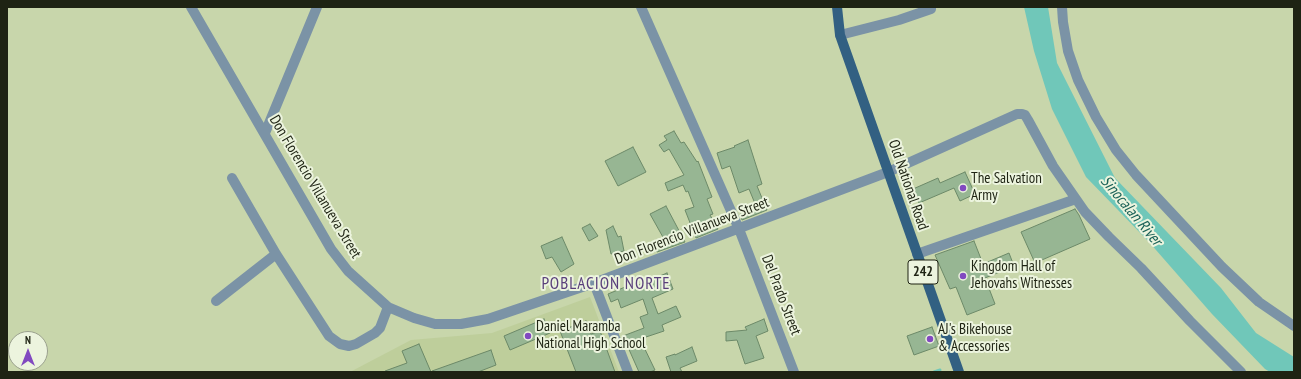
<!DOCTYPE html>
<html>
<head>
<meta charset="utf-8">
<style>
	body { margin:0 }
	#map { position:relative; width:1301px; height:379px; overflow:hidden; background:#c8d6ab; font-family:"PT Sans Narrow",sans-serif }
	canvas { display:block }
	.frame { position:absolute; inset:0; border:8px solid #1e2313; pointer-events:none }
	.north { position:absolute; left:8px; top:331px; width:40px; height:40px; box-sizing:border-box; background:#ecf4de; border:1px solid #9aa08d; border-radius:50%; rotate:0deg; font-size:11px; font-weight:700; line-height:16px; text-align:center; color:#1e2313 }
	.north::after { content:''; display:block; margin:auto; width:14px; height:18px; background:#8149c0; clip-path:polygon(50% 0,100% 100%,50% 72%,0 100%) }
</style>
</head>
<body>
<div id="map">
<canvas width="1301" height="379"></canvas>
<div class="frame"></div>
<div class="north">N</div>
</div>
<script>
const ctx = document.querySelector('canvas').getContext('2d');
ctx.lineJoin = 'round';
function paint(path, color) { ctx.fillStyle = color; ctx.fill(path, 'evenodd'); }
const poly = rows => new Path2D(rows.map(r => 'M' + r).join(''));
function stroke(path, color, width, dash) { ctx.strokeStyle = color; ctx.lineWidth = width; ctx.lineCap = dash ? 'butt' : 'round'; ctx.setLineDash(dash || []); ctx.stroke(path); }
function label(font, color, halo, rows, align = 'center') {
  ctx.font = font + ' "PT Sans Narrow",sans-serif'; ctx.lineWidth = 4; ctx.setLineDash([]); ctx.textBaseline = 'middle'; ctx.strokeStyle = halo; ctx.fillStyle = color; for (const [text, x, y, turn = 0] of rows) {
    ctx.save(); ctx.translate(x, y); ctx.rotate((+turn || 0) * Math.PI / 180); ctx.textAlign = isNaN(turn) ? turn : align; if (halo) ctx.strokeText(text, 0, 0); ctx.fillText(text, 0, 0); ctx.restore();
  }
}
const built = poly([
	[590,297,619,372,350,372,411,340,492,333]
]);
const water = poly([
	[1024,7,1048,7,1057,63,1115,178,1221,288,1256,333,1294,357,1294,372,1270,372,1265,369,1212,314,1149,242,1086,177,1052,109,1034,51]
]);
const stream = poly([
	[934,372,940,370]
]);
const building = poly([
	[674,131,681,143,684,142,697,162,698,161,712,197,707,199,713,214,710,215,718,229,696,238,685,210,694,207,688,191,686,192,683,185,668,191,665,183,684,175,669,149,664,152,659,145,667,140,664,136,674,131],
	[748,140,762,184,757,186,767,210,742,220,740,214,756,206,749,189,739,193,730,166,722,169,717,153,735,147,734,146,748,140],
	[633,147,646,172,618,186,605,161,633,147],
	[965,172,975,194,960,201,954,188,919,203,913,189,938,178,940,183,965,172],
	[666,206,685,242,657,252,654,244,664,239,650,214,666,206],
	[1075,209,1079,215,1090,239,1035,263,1021,232,1075,209],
	[590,224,598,236,589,241,582,228,590,224],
	[613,226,618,237,621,236,624,251,611,254,606,230,613,226],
	[562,237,574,264,561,272,552,257,546,259,541,246,562,237],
	[974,241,983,264,1009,253,1014,266,985,278,995,304,967,315,956,287,950,289,935,255,974,241],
	[667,273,673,289,652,298,658,314,676,306,681,317,662,325,664,331,640,339,655,370,650,372,639,372,623,336,644,328,640,317,648,314,643,299,621,308,618,299,611,302,608,294,630,285,631,288,667,273],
	[544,319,550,333,510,350,504,336,544,319],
	[764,319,768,331,756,336,764,358,745,364,737,340,726,341,726,332,747,330,745,327,764,319],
	[586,321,591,334,600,331,615,372,576,372,560,331,586,321],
	[932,327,939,346,914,355,907,336,932,327],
	[419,344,431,372,385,372,385,371,407,363,402,351,419,344],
	[692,347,697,361,680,368,682,372,671,372,666,357,675,354,675,355,692,347],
	[491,350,496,365,478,372,432,372,432,371,491,350]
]);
const street = poly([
	[191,7,331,249,348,271,388,307,414,318,435,324,461,324,488,319,594,283,888,172,1017,114,1022,114,1025,115,1028,120,1053,166,1085,212,1109,237,1141,268,1190,321,1241,372],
	[641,7,739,229,794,372],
	[1062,7,1063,22,1068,51,1078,80,1096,117,1116,150,1136,175,1222,267,1259,302,1294,326],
	[840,35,899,20,931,9],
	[265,133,317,7],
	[232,178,276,254,329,336,340,344,349,346,356,344,375,333,380,328,388,307],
	[917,254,1076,199],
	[594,283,628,372],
	[216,301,276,254]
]);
const primary = poly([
	[837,7,840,35,846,52,959,372]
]);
const markers = [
	[963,188,4,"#8149c0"],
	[963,276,4,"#8149c0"],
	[528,336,4,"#8149c0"],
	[930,339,4,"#8149c0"]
];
const shields = [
	[923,272,30]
];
const shieldNames = [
	["242",923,272]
];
const poiNames = [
	["The Salvation",971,179],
	["Army",971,196],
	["Kingdom Hall of",971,267],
	["Jehovahs Witnesses",971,284],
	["Daniel Maramba",536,327],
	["National High School",536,344],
	["AJ's Bikehouse",938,330],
	["& Accessories",938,347]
];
const streetNames = [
	["Old National Road",908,185,71],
	["Don Florencio Villanueva Street",315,187,59],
	["Don Florencio Villanueva Street",692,231,-21],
	["Del Prado Street",781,295,69]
];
const waterNames = [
	["Sinocalan River",1131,211,50]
];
const quarterNames = [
	["POBLACION NORTE",606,284]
];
paint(built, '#bece9b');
paint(water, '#70c7b9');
stroke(stream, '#70c7b9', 3);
paint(building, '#97b693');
stroke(building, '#6c8968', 1);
stroke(street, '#7b93a6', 10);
stroke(primary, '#326082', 10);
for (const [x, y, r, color] of markers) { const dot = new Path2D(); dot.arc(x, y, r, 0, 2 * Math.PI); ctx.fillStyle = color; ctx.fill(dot); stroke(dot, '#ecf4de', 1.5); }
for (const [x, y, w] of shields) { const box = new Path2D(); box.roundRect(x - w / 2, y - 12, w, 24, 3); ctx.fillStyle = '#ecf4de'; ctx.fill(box); stroke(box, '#1e2313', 1); }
label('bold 14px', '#1e2313', null, shieldNames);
label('15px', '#1e2313', '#ecf4de', poiNames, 'left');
label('15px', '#1e2313', '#ecf4de', streetNames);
label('italic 16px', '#1c6359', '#ecf4de', waterNames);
ctx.letterSpacing = '1px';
label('17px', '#593f7b', '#ecf4de', quarterNames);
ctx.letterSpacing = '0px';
</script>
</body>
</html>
